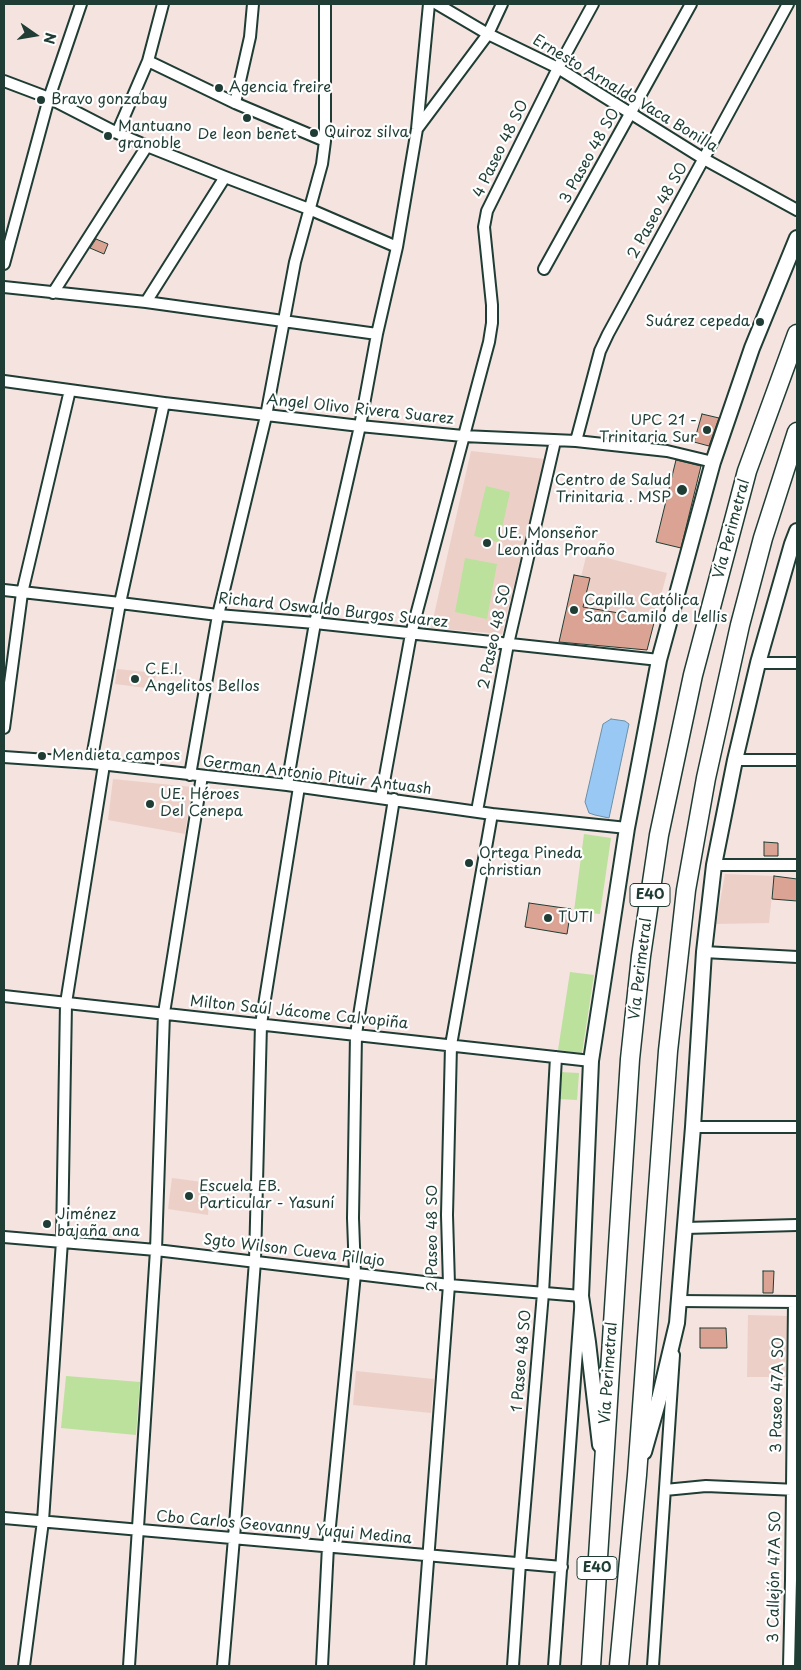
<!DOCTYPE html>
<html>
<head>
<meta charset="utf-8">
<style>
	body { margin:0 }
	#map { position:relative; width:801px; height:1670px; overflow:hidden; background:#f4e3df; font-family:"Playpen Sans",sans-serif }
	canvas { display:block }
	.frame { position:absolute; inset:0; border:5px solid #1f3d34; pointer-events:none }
	.north { position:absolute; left:10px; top:10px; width:50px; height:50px; -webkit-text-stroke:4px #fff; paint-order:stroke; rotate:103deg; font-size:14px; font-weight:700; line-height:20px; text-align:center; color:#1f3d34 }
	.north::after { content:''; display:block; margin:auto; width:18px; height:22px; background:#1f3d34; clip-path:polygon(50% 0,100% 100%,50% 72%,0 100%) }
</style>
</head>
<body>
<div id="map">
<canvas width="801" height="1670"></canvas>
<div class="frame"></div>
<div class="north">N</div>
</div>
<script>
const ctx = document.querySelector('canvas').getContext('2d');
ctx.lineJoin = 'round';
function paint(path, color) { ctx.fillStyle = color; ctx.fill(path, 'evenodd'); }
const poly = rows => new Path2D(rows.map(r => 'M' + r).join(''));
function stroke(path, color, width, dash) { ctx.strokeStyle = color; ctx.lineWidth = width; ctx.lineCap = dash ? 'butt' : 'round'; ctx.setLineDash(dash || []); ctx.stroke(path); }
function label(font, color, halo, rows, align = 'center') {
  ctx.font = font + ' "Playpen Sans",sans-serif'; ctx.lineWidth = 4.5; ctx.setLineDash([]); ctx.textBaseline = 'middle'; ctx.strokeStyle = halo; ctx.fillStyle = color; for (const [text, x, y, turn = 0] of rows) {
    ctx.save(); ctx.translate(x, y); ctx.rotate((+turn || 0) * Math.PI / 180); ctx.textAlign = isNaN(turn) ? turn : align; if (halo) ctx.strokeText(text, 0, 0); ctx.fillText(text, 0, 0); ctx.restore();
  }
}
const built = poly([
	[471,451,545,459,502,634,431,628],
	[587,553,667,573,655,618,584,606,590,578,581,577],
	[117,669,156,673,154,689,115,684],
	[113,779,192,787,185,834,108,820],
	[725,874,774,876,769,923,716,924],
	[172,1178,210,1183,208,1215,168,1209],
	[748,1315,788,1316,787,1377,747,1377],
	[356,1371,434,1379,431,1413,353,1405]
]);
const green = poly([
	[486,486,510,492,499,542,474,536],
	[465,558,497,564,487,619,455,612],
	[584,834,611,838,600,914,574,911],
	[570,972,594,975,582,1053,558,1050],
	[560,1072,579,1073,577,1100,558,1099],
	[66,1376,140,1382,136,1435,61,1428]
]);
const water = poly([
	[611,719,625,721,629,724,609,818,595,815,589,813,585,802,603,724,611,719]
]);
const building = poly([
	[96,239,108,244,104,254,90,248,96,239],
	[702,414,719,418,709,446,694,442,702,414],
	[676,460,701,466,681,548,656,542,676,460],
	[574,575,590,578,583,607,655,619,647,650,559,642,574,575],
	[764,842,778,843,778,856,764,856,764,842],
	[774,876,797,879,797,901,772,899,774,876],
	[529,903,571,909,567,934,525,927,529,903],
	[763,1271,774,1271,773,1293,763,1293,763,1271],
	[700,1328,726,1328,727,1348,700,1348,700,1328]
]);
const minor = poly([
	[437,4,488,34,558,68,704,159,797,210],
	[148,61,235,103,325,141],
	[4,81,49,98,117,133,147,146,225,177,309,209,397,247],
	[235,103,250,37,253,4],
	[417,129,488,34,502,4],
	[117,133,148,61,163,4],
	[4,264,49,98,81,4],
	[544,269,691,4],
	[4,287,146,302,377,334],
	[53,293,147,146],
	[146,302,225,177],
	[4,381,164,403,360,426,463,436,576,441,667,451,713,462],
	[576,441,600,351,608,334,788,4],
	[4,590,120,603,218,615,315,623,659,660],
	[758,663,797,663],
	[4,728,22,593,70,390],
	[4,757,91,763,287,785,492,814,627,828],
	[735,760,797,760],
	[91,763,120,603,164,403],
	[190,775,218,615,266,416,295,262,322,164,325,141,325,4],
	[287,785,315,623,360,426,377,334,397,247,417,129,429,4],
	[381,798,411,634,489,342,492,323,492,305,484,227,487,211,558,68,593,4],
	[477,811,508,644,555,441],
	[714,865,797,865],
	[704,952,797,957],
	[4,996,591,1061],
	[693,1127,797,1127],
	[685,1228,797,1225],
	[4,1237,156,1250,449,1285,581,1296,554,1666],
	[679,1301,797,1302],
	[665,1490,706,1486,797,1490],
	[4,1518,562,1567],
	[24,1666,43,1521,62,1241,66,1003,104,765],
	[129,1666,156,1250,164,1013,202,776],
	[223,1666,234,1538,255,1261,261,1024,299,787],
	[322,1666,328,1546,355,1274,353,1218,356,1034,394,799],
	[420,1666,449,1285,447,1215,451,1045,492,814],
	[513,1666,520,1563,543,1293,556,1057],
	[653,1666,674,1355],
	[789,1666,791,1580,794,1302]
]);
const tertiary = poly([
	[600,1445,588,1342,581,1296,591,1061,627,828,659,660,713,462,752,348,797,238],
	[644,1452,659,1399,677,1323,693,1127,704,952,714,865,735,760,758,663,792,544,797,531]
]);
const trunk = poly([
	[591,1666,630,1059,641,956,659,835,693,675,747,471,797,334],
	[619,1666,637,1475,668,1051,686,890,706,778,740,625,763,538,797,432]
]);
const markers = [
	[219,88,5,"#1f3d34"],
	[41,100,5,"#1f3d34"],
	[247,118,5,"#1f3d34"],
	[314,133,5,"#1f3d34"],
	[108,136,5,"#1f3d34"],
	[760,322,5,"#1f3d34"],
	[707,430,5,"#1f3d34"],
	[682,490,6,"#1f3d34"],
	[487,543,5,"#1f3d34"],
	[574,610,5,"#1f3d34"],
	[135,679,5,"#1f3d34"],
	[42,756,5,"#1f3d34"],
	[150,804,5,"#1f3d34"],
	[469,863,5,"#1f3d34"],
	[548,918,5,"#1f3d34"],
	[189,1196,5,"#1f3d34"],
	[47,1224,5,"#1f3d34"]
];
const shields = [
	[650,895,40],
	[597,1568,40]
];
const shieldNames = [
	["E40",650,895],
	["E40",597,1568]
];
const poiNames = [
	["Agencia freire",229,88],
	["Bravo gonzabay",51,100],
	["Mantuano",118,127],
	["granoble",118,144],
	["Quiroz silva",324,133],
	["De leon benet",247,135,"center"],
	["Suárez cepeda",750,322,"right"],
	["UPC 21 -",697,421,"right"],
	["Trinitaria Sur",697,438,"right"],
	["Centro de Salud",671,481,"right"],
	["Trinitaria . MSP",671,498,"right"],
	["UE. Monseñor",497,534],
	["Leonidas Proaño",497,551],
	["Capilla Católica",584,601],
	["San Camilo de Lellis",584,618],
	["C.E.I.",145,670],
	["Angelitos Bellos",145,687],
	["Mendieta campos",52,756],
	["UE. Héroes",160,795],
	["Del Cenepa",160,812],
	["Ortega Pineda",479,854],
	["christian",479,871],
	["TUTI",558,918],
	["Escuela EB.",199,1187],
	["Particular - Yasuní",199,1204],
	["Jiménez",57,1215],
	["bajaña ana",57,1232]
];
const streetNames = [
	["Ernesto Arnaldo Vaca Bonilla",625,94,31],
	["4 Paseo 48 SO",501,149,-64],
	["3 Paseo 48 SO",590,156,-61],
	["2 Paseo 48 SO",658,211,-61],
	["Angel Olivo Rivera Suarez",360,410,6],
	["Vía Perimetral",732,529,-75],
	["Richard Oswaldo Burgos Suarez",333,611,6],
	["2 Paseo 48 SO",495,637,-78],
	["German Antonio Pituir Antuash",317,776,7],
	["Vía Perimetral",641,969,-83],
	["Milton Saúl Jácome Calvopiña",299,1013,6],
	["2 Paseo 48 SO",433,1238,-90],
	["Sgto Wilson Cueva Pillajo",294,1251,7],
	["1 Paseo 48 SO",522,1361,-85],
	["Vía Perimetral",609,1373,-86],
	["3 Paseo 47A SO",778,1395,-89],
	["Cbo Carlos Geovanny Yuqui Medina",284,1528,5],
	["3 Callejón 47A SO",775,1577,-89]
];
paint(built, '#ecd0c8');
paint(green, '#bbe19c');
paint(water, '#9ac8f5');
stroke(water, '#6990a8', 1);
paint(building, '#daa393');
stroke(building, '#1f3d34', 1);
stroke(minor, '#1f3d34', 14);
stroke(tertiary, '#1f3d34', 18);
stroke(trunk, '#1f3d34', 21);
stroke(minor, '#fff', 10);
stroke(tertiary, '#fff', 14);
stroke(trunk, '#fff', 18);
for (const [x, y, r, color] of markers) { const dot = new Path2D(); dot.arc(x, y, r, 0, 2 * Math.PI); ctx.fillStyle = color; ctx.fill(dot); stroke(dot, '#fff', 2); }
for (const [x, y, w] of shields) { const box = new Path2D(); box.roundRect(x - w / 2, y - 11.5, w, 23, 4); ctx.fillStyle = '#fff'; ctx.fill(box); stroke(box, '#1f3d34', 1); }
label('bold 14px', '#1f3d34', null, shieldNames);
label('15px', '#1f3d34', '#fff', poiNames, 'left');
label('15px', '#1f3d34', '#fff', streetNames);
</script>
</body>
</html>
